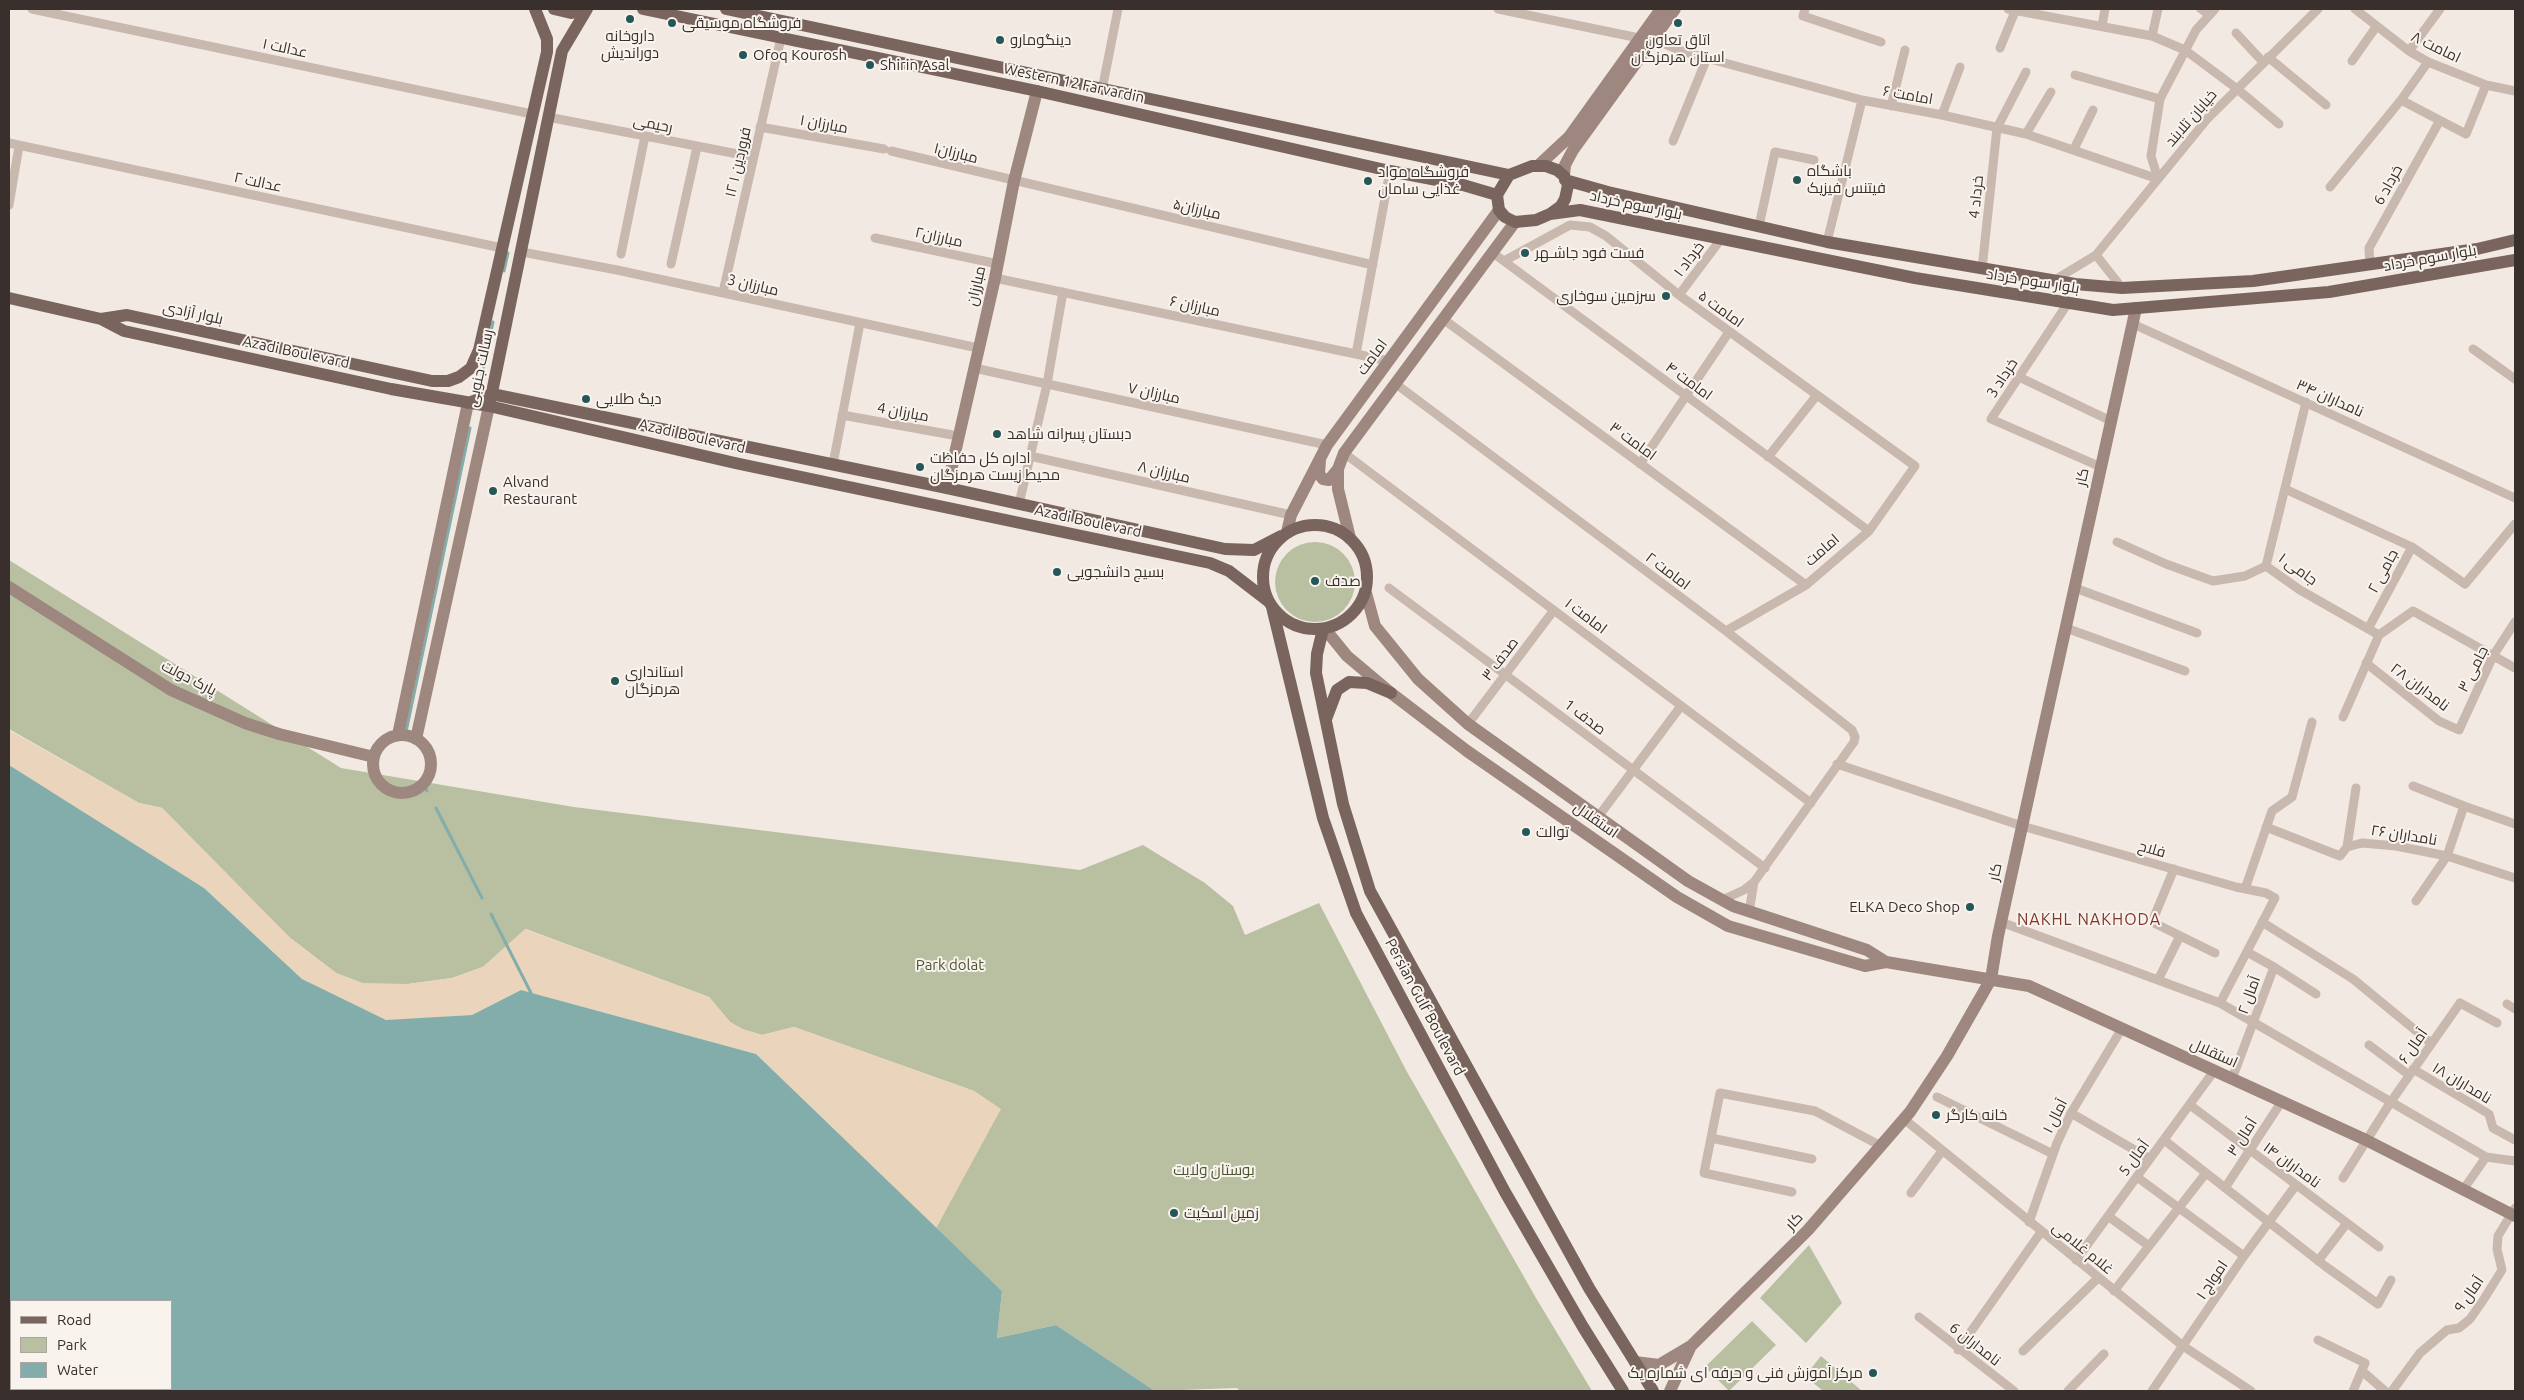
<!DOCTYPE html>
<html>
<head>
<meta charset="utf-8">
<style>
	body { margin:0 }
	#map { position:relative; width:2524px; height:1400px; overflow:hidden; background:#f2e9e2; font-family:Ubuntu,sans-serif }
	canvas { display:block }
	.frame { position:absolute; inset:0; border:10px solid #392f2c; pointer-events:none }
	.legend { position:absolute; left:10px; top:1300px; width:162px; height:90px; box-sizing:border-box; background:#f9f3ee; border:1px solid #aca5a0; margin:0; padding:6px 9px; list-style:none; font-size:15px; color:#392f2c }
	.legend li { display:flex; align-items:center; gap:10px; height:25px }
	.legend b { width:25px; border:1px solid #aca5a0 }
</style>
</head>
<body>
<div id="map">
<canvas width="2524" height="1400"></canvas>
<div class="frame"></div>
<ul class="legend">
<li><b style="height:6px;background:#79655e"></b>Road</li>
<li><b style="height:14px;background:#b9c0a2"></b>Park</li>
<li><b style="height:14px;background:#83adaa"></b>Water</li>
</ul>
</div>
<script>
const ctx = document.querySelector('canvas').getContext('2d');
ctx.lineJoin = 'round';
function paint(path, color) { ctx.fillStyle = color; ctx.fill(path, 'evenodd'); }
const poly = rows => new Path2D(rows.map(r => 'M' + r).join(''));
function stroke(path, color, width, dash) { ctx.strokeStyle = color; ctx.lineWidth = width; ctx.lineCap = dash ? 'butt' : 'round'; ctx.setLineDash(dash || []); ctx.stroke(path); }
function label(font, color, halo, rows, align = 'center') {
  ctx.font = font + ' Ubuntu,Cairo,sans-serif'; ctx.lineWidth = 4; ctx.setLineDash([]); ctx.textBaseline = 'middle'; ctx.strokeStyle = halo; ctx.fillStyle = color; for (const [text, x, y, turn = 0] of rows) {
    ctx.save(); ctx.translate(x, y); ctx.rotate((+turn || 0) * Math.PI / 180); ctx.textAlign = isNaN(turn) ? turn : align; if (halo) ctx.strokeText(text, 0, 0); ctx.fillText(text, 0, 0); ctx.restore();
  }
}
const green = poly([
	'1275 582a40 40 0 1 1 80 0a40 40 0 1 1-80 0Z',
	[9,560,341,768,574,807,1080,870,1143,845,1205,883,1233,906,1245,935,1319,903,1406,1070,1536,1298,1592,1391,1240,1391,1237,1388,1155,1391,1056,1325,997,1338,1002,1291,936,1228,1000,1109,974,1091,794,1027,762,1035,742,1029,730,1022,709,997,526,929,483,967,452,978,408,984,363,984,336,973,289,937,162,808,139,803,9,729],
	[1809,1245,1842,1303,1806,1343,1760,1298],
	[1752,1321,1776,1345,1729,1391,1705,1367],
	[1821,1356,1862,1391,1823,1391,1805,1376]
]);
const sand = poly([
	[9,730,139,803,162,808,289,937,336,973,363,983,408,984,452,978,483,967,525,929,709,997,730,1022,742,1029,762,1035,794,1027,974,1091,1001,1109,936,1228,756,1054,521,990,472,1015,386,1021,302,979,204,888,9,765]
]);
const water = poly([
	[9,765,204,888,302,979,386,1020,472,1015,521,990,756,1054,1002,1291,997,1338,1056,1325,1155,1391,9,1391],
	[11,1301,171,1301,171,1389,11,1389]
]);
const stream = poly([
	[504,271,508,253],
	[481,379,493,322],
	[406,732,470,428],
	[425,787,427,791],
	[436,808,482,898],
	[491,914,531,993]
]);
const street = poly([
	[32,9,532,114],
	[1498,9,1639,38],
	[1805,9,1803,16,1881,42],
	[2008,9,2152,36,2185,50,2236,88,2279,124],
	[2201,9,2209,15],
	[2355,9,2409,51,2428,62,2486,85,2515,91],
	[2102,26,2105,9],
	[2236,33,2263,62],
	[2152,36,2158,9],
	[1653,39,1684,52,1862,100,1942,115,2026,134,2158,179],
	[2000,48,2016,9],
	[2409,51,2440,9],
	[2268,57,2326,105],
	[2352,61,2376,27],
	[2075,75,2160,99],
	[1102,90,1118,9],
	[2401,100,2428,62],
	[1891,106,1905,50],
	[1942,115,1960,67],
	[548,117,753,157],
	[760,127,884,149],
	[2026,134,2051,92],
	[1673,141,1707,58],
	[9,143,502,248],
	[2074,149,2093,110],
	[891,151,1373,265],
	[2158,179,2151,156,2160,99,2196,30,2215,9],
	[2330,187,2401,100,2466,134,2486,85],
	[9,205,19,146],
	[1759,226,1775,152,1814,160],
	[875,238,998,264],
	[1827,242,1862,100],
	[522,252,617,270,978,348],
	[1493,253,1869,531],
	[621,254,645,136],
	[2096,255,2208,118,2318,9],
	[1504,261,1570,225,1590,227,1606,236,1679,295,1915,466,1869,531,1806,585,1726,631],
	[671,264,697,147],
	[2370,264,2369,248,2439,122],
	[1982,269,1997,128,2026,72],
	[995,278,1389,361],
	[2053,281,2096,255,2122,288],
	[723,292,781,38],
	[1679,295,1721,239],
	[2068,303,1991,419,2101,467],
	[1443,319,1806,585],
	[2133,324,2515,498],
	[2473,349,2515,379],
	[1356,354,1390,171],
	[974,368,1327,445],
	[2019,377,2111,421],
	[1396,384,1726,631,1852,730,1855,737,1854,742,1754,882,1744,890,1722,900],
	[2306,402,2266,566,2300,590,2379,635,2343,717],
	[842,415,958,436],
	[1344,453,1811,803],
	[1030,456,1291,515],
	[1768,457,1817,395],
	[833,464,860,323],
	[1640,464,1729,332],
	[2285,489,2412,547],
	[1019,504,1047,384,1063,292],
	[2117,542,2166,564,2213,581,2245,576,2266,566],
	[1389,588,1765,868],
	[2075,588,2197,633],
	[2066,628,2185,671],
	[2368,629,2412,547,2465,584,2515,524],
	[2379,635,2413,611,2515,668],
	[2366,663,2439,721,2459,730,2493,656,2515,622],
	[1468,724,1554,610],
	[1837,764,2022,826,2236,887,2266,893,2275,898,2220,1003],
	[2413,786,2464,806],
	[1598,817,1681,706],
	[2266,827,2340,856,2347,847,2362,843,2396,846,2447,856,2515,878],
	[2347,847,2356,788],
	[2174,869,2152,922,2215,953],
	[2245,889,2272,811,2292,797,2312,722],
	[2416,901,2447,856,2464,806,2515,824],
	[1749,912,1754,882],
	[2001,922,2220,1003,2486,1157,2515,1161],
	[2262,922,2353,979,2431,1043],
	[2247,952,2274,967],
	[2158,980,2180,936],
	[2507,1004,2515,1009],
	[2369,1045,2409,1075],
	[2413,1069,2489,1114,2493,1128,2515,1140],
	[2232,1079,2274,967,2316,994],
	[1937,1097,2053,1154],
	[2190,1105,2379,1247],
	[2071,1113,2150,1159],
	[1904,1119,2183,1346,2251,1391],
	[1711,1138,1812,1159],
	[2164,1140,2325,1266,2378,1304,2391,1280],
	[2137,1177,2244,1256],
	[2343,1178,2390,1103,2460,1003,2497,1023],
	[2225,1188,2282,1101],
	[2463,1190,2486,1157],
	[1792,1192,1704,1173,1720,1093,1815,1111,1881,1146],
	[1911,1193,1942,1151],
	[2108,1216,2149,1246],
	[2029,1222,2057,1143,2071,1113,2121,1030],
	[2076,1260,2214,1071],
	[2318,1261,2347,1223],
	[2114,1291,2206,1173],
	[1919,1317,2014,1391],
	[2318,1340,2365,1363,2353,1391],
	[1958,1350,2041,1232],
	[2023,1351,2098,1278],
	[2362,1371,2385,1391],
	[2068,1391,2104,1354],
	[2152,1391,2244,1256,2296,1185],
	[2392,1391,2420,1353,2447,1330,2459,1328,2470,1319,2484,1299,2502,1270,2497,1249,2498,1236,2515,1208]
]);
const secondary = poly([
	[1539,165,1569,137,1661,9],
	[1564,176,1565,165,1573,150,1675,9],
	[1320,460,1319,474,1323,479,1329,480,1338,469],
	[947,488,995,278,1014,181,1037,91],
	[1287,532,1291,515,1327,445,1499,210],
	[1350,538,1338,489,1338,469,1344,453,1515,222],
	[9,587,171,690,245,723,279,734,374,757],
	[1366,593,1375,626,1418,679,1468,724,1688,881,1733,906,1867,950,1886,962],
	[1325,629,1347,656,1391,693,1467,751,1677,897,1728,926,1865,966,1886,962,2029,986,2366,1140,2515,1216],
	[398,735,468,403],
	'373 764a29 29 0 1 1 58 0a29 29 0 1 1-58 0Z',
	[416,739,489,406],
	[1635,1362,1659,1365,1691,1346,1808,1230,1910,1112,1947,1056,1991,979,1998,936,2136,308],
	[1670,1391,1690,1348]
]);
const primary = poly([
	[554,9,571,13,584,9],
	[643,9,1037,91,1390,171,1463,185,1497,195],
	[726,9,1509,175],
	[1532,166,1546,166,1557,170,1564,176,1568,185,1565,199,1561,206,1550,214,1536,220,1515,222,1505,217,1499,210,1497,195,1509,175,1532,166],
	[1565,180,1608,192,1827,242,2075,284,2122,288,2253,281,2477,249,2515,240],
	[1550,214,1580,210,1915,278,2113,310,2329,292,2515,260],
	[9,298,101,319,127,315,432,381,448,381,459,377,471,368,479,350,547,52,547,39,535,9],
	[101,319,124,331,391,389,489,406,735,463,1210,563,1229,571,1268,601],
	[490,402,562,51,587,9],
	[468,403,492,394,947,488,1225,549,1254,550,1281,536],
	'1263 577a52 52 0 1 1 104 0a52 52 0 1 1-104 0Z',
	[1272,607,1323,818,1356,913,1505,1192,1583,1327,1623,1391],
	[1323,629,1317,654,1316,673,1343,804,1370,891,1589,1288,1653,1391],
	[1326,719,1337,690,1349,682,1367,683,1391,693]
]);
const markers = [
	[630,19,5,"#245756"],
	[672,23,5,"#245756"],
	[1678,23,5,"#245756"],
	[1000,40,5,"#245756"],
	[743,55,5,"#245756"],
	[870,65,5,"#245756"],
	[1797,180,5,"#245756"],
	[1368,181,5,"#245756"],
	[1525,253,5,"#245756"],
	[1666,296,5,"#245756"],
	[586,399,5,"#245756"],
	[997,434,5,"#245756"],
	[920,467,5,"#245756"],
	[493,491,5,"#245756"],
	[1057,572,5,"#245756"],
	[1315,581,5,"#245756"],
	[615,681,5,"#245756"],
	[1526,832,5,"#245756"],
	[1970,907,5,"#245756"],
	[1936,1115,5,"#245756"],
	[1174,1213,5,"#245756"],
	[1873,1373,5,"#245756"]
];
const poiNames = [
	["فروشگاه موسیقی",682,23],
	["داروخانه",630,36,"center"],
	["دوراندیش",630,53,"center"],
	["دینگومارو",1010,40],
	["اتاق تعاون",1678,40,"center"],
	["استان هرمزگان",1678,57,"center"],
	["Ofoq Kourosh",753,55],
	["Shirin Asal",880,65],
	["باشگاه",1807,171],
	["فیتنس فیزیک",1807,188],
	["فروشگاه مواد",1378,172],
	["غذایی سامان",1378,189],
	["فست فود جاشـهر",1535,253],
	["سرزمین سوخاری",1656,296,"right"],
	["دیگ طلایی",596,399],
	["دبستان پسرانه شاهد",1007,434],
	["اداره کل حفاظت",930,458],
	["محیط زیست هرمزگان",930,475],
	["Alvand",503,482],
	["Restaurant",503,499],
	["بسیج دانشجویی",1067,572],
	["صدف",1325,581],
	["استانداری",625,672],
	["هرمزگان",625,689],
	["توالت",1536,832],
	["ELKA Deco Shop",1960,907,"right"],
	["خانه کارگر",1946,1115],
	["زمین اسکیت",1184,1213],
	["مرکز آموزش فنی و حرفه ای شماره یک",1863,1373,"right"]
];
const streetNames = [
	["امامت ۸",2436,47,26],
	["عدالت ۱",285,48,12],
	["Western 12 Farvardin",1074,83,12],
	["امامت ۶",1908,95,10],
	["خیابان تلابند",2191,118,-49],
	["رحیمی",653,124,11],
	["مبارزان ۱",824,124,10],
	["مبارزان۱",956,153,14],
	["۱۲ فروردین ۱",738,162,-77],
	["عدالت ۲",258,182,12],
	["خرداد 6",2388,185,-61],
	["خرداد 4",1976,197,-84],
	["بلوار سوم خرداد",1636,205,12],
	["مبارزان۵",1197,209,13],
	["مبارزان۲",939,237,12],
	["بلوار سوم خرداد",2430,258,-10],
	["خرداد ۱",1689,259,-53],
	["بلوار سوم خرداد",2033,281,9],
	["مبارزان 3",753,285,13],
	["مبارزان",976,286,-77],
	["مبارزان ۶",1195,306,12],
	["امامت ۵",1721,309,36],
	["بلوار آزادی",193,313,12],
	["Azadi Boulevard",296,352,12],
	["امامت",1372,357,-54],
	["رسالت جنوبی",480,368,-78],
	["خرداد 3",2002,378,-57],
	["امامت ۴",1689,381,36],
	["مبارزان ۷",1154,393,12],
	["نامداران ۳۴",2330,398,24],
	["مبارزان 4",903,412,10],
	["Azadi Boulevard",692,436,13],
	["امامت ۳",1633,441,36],
	["مبارزان ۸",1164,472,13],
	["کار",2082,477,-78],
	["Azadi Boulevard",1088,521,12],
	["امامت",1822,550,-41],
	["جامی ۱",2298,569,36],
	["امامت ۲",1668,571,37],
	["جامی ۲",2383,571,-62],
	["امامت ۱",1586,616,37],
	["صدف ۳",1500,659,-53],
	["جامی ۳",2473,669,-63],
	["پارک دولت",189,678,27],
	["نامداران ۲۸",2420,687,37],
	["صدف 1",1585,717,37],
	["استقلال",1596,820,35],
	["نامداران ۲۶",2404,835,9],
	["فلاح",2152,849,16],
	["کار",1995,872,-78],
	["آمال ۲",2249,995,-70],
	["Persian Gulf Boulevard",1425,1007,62],
	["آمال ۶",2413,1046,-55],
	["استقلال",2214,1053,24],
	["نامداران ۱۸",2462,1083,31],
	["آمال ۱",2055,1116,-63],
	["آمال ۳",2242,1137,-57],
	["آمال 5",2134,1158,-54],
	["نامداران ۱۴",2292,1165,36],
	["کار",1794,1221,-47],
	["غلام غلامی",2083,1248,39],
	["امواج ۱",2212,1280,-56],
	["آمال ۹",2469,1294,-55],
	["نامداران 6",1975,1344,38]
];
const parkNames = [
	["Park dolat",950,965],
	["بوستان ولایت",1214,1170]
];
const neighbourhoodNames = [
	["NAKHL NAKHODA",2089,920]
];
paint(green, '#b9c0a2');
paint(sand, '#ead5bc');
paint(water, '#83adaa');
stroke(stream, '#83adaa', 3);
stroke(street, '#c9b8ae', 9);
stroke(secondary, '#9d877f', 12);
stroke(primary, '#79655e', 12);
for (const [x, y, r, color] of markers) { const dot = new Path2D(); dot.arc(x, y, r, 0, 2 * Math.PI); ctx.fillStyle = color; ctx.fill(dot); stroke(dot, '#f9f3ee', 2); }
label('15px', '#392f2c', '#f9f3ee', poiNames, 'left');
label('15px', '#392f2c', '#f9f3ee', streetNames);
label('15px', '#4c5531', '#f9f3ee', parkNames);
ctx.letterSpacing = '1px';
label('16px', '#82372b', '#f9f3ee', neighbourhoodNames);
ctx.letterSpacing = '0px';
</script>
</body>
</html>
